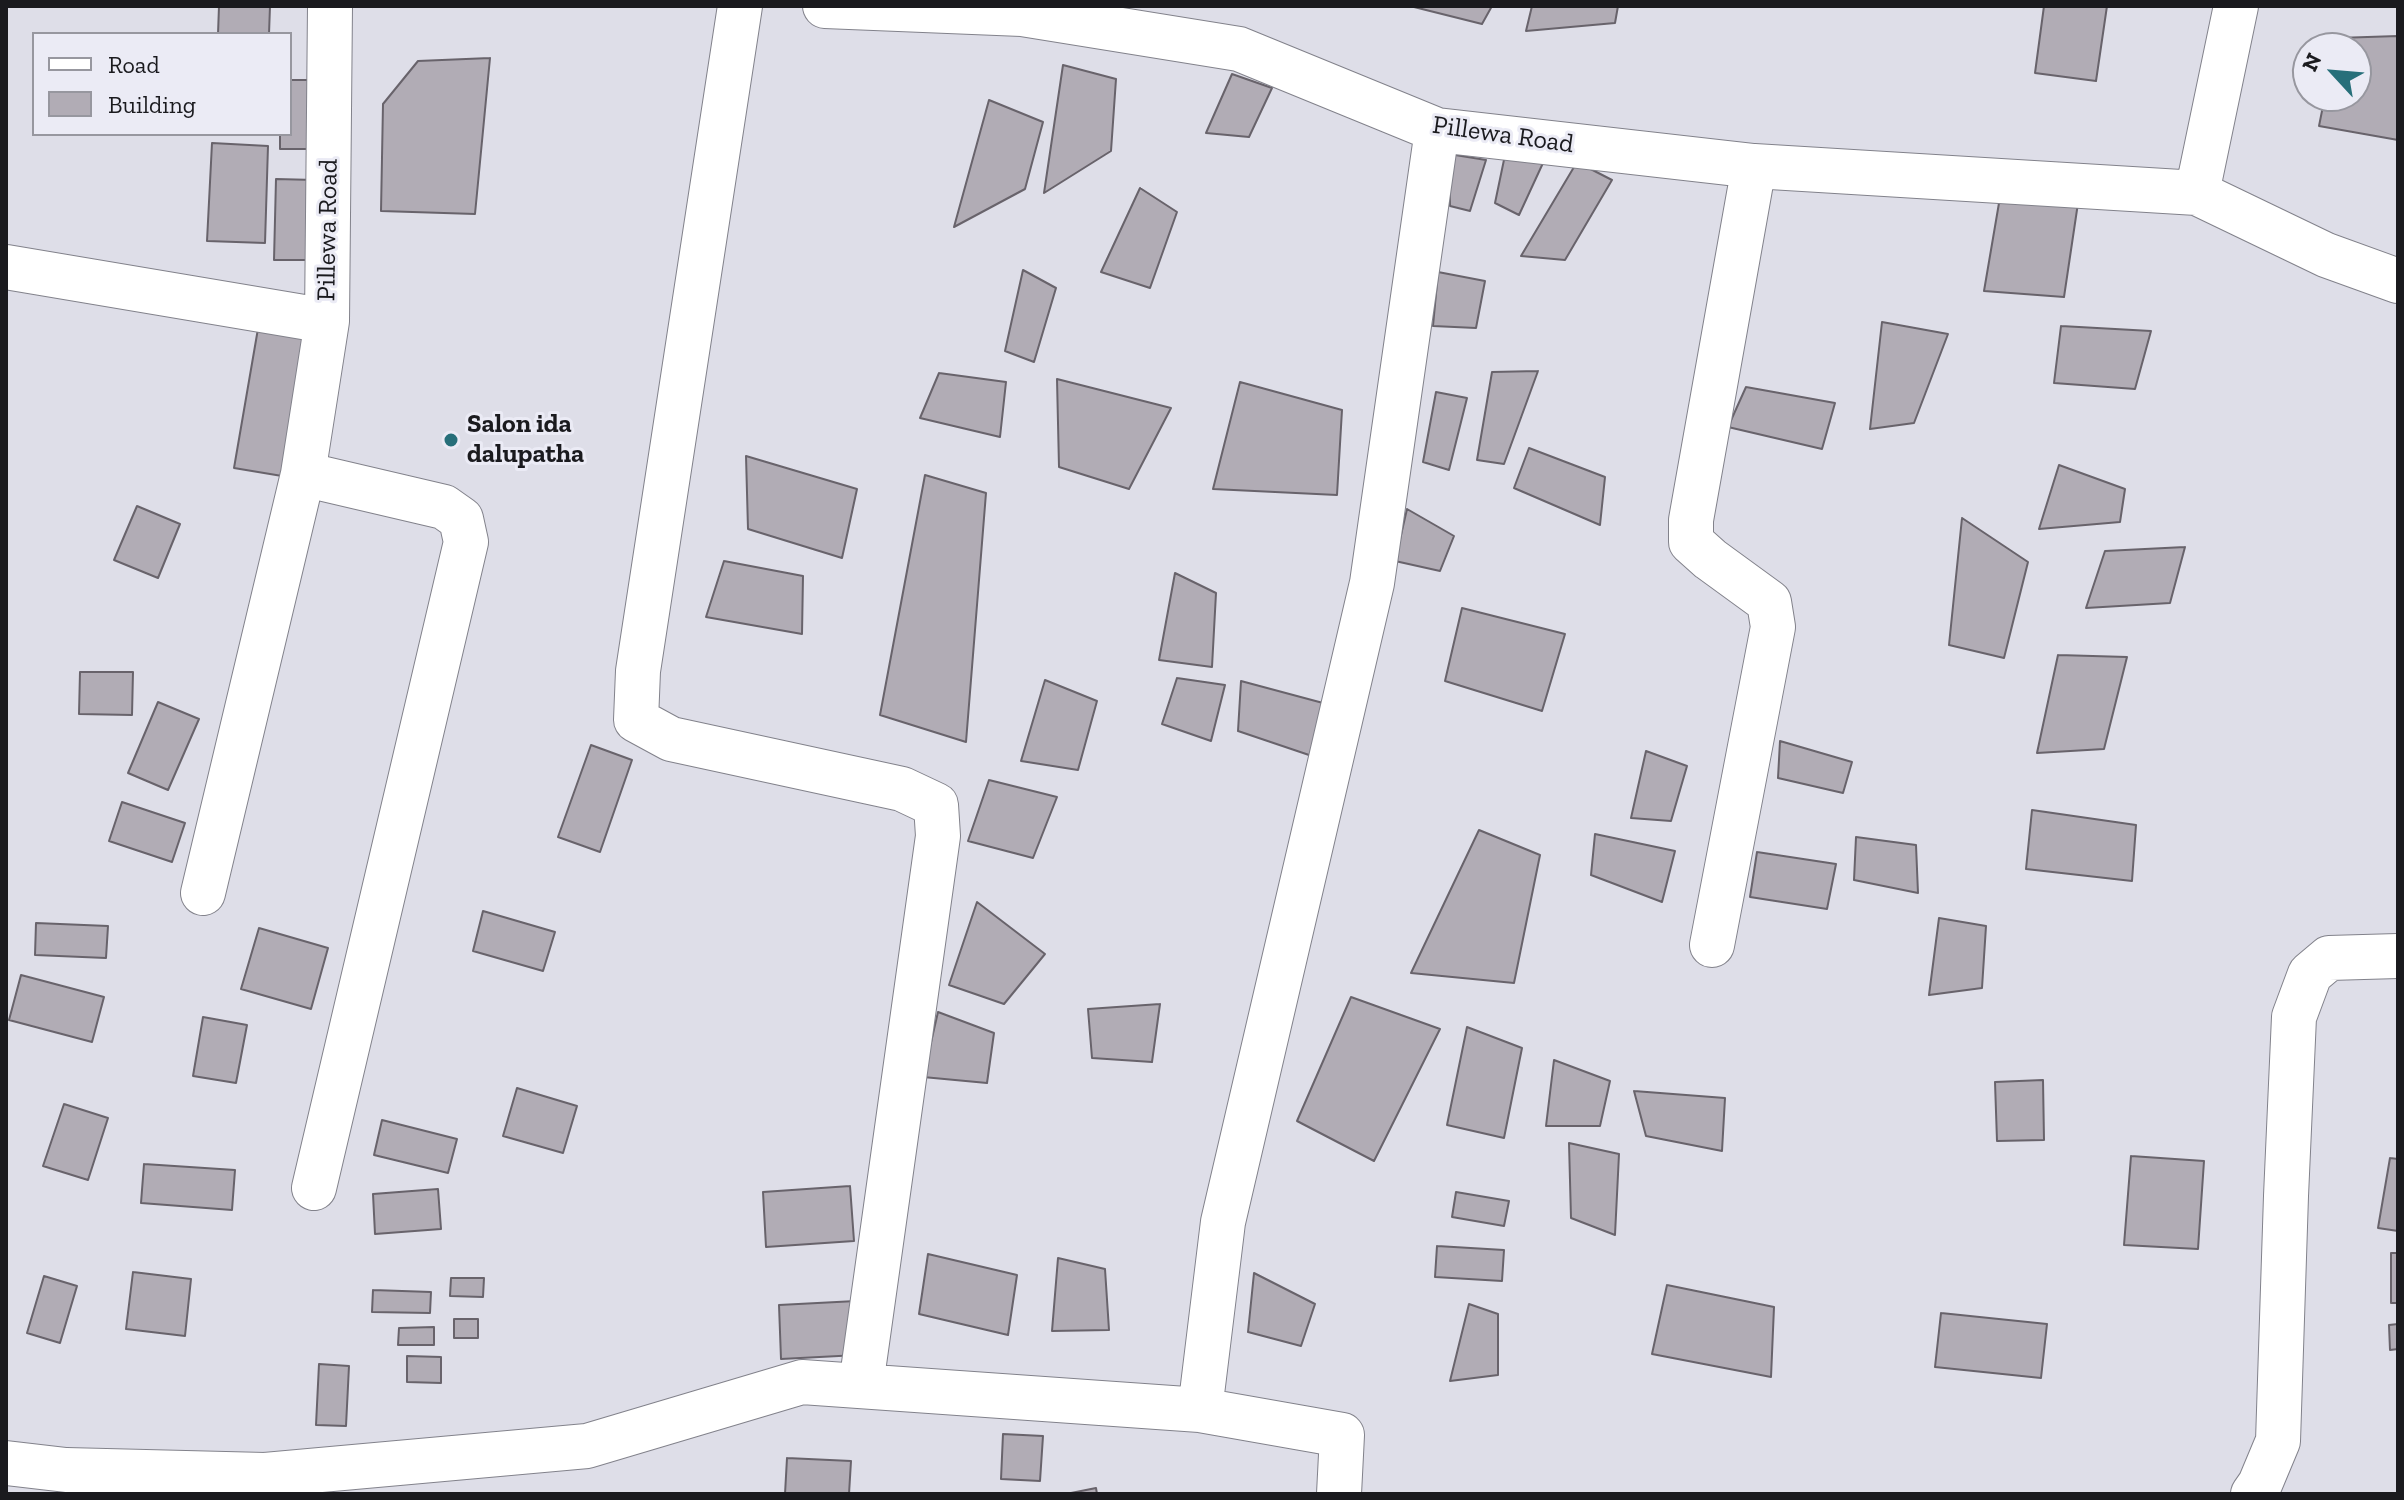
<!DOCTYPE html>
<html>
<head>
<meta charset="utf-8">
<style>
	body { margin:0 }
	#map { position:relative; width:2404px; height:1500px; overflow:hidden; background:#dedee8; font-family:"Zilla Slab",serif }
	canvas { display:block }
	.frame { position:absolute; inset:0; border:8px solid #1a1a1e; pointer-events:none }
	.legend { position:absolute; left:32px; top:32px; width:260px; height:104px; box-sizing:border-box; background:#ebebf5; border:2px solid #97979f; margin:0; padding:10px 14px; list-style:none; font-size:24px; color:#1a1a1e }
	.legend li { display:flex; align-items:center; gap:16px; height:40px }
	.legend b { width:40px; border:2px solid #97979f }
	.north { position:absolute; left:2292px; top:32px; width:80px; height:80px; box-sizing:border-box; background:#ebebf5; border:2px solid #97979f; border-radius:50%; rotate:296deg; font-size:22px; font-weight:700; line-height:32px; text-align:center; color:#1a1a1e }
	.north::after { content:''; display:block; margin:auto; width:28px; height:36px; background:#276f7a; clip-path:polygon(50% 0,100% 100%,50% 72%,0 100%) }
</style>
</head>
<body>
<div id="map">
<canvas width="2404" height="1500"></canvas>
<div class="frame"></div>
<ul class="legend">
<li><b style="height:10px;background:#fff"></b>Road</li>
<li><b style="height:22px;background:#b1acb5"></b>Building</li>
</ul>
<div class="north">N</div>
</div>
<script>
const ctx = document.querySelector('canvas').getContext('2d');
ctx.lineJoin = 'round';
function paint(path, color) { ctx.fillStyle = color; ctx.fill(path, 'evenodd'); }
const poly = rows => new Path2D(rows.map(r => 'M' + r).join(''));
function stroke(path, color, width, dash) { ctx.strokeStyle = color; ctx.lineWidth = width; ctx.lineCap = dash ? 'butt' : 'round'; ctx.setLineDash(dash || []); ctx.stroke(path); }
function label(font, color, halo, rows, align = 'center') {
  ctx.font = font + ' "Zilla Slab",serif'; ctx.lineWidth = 6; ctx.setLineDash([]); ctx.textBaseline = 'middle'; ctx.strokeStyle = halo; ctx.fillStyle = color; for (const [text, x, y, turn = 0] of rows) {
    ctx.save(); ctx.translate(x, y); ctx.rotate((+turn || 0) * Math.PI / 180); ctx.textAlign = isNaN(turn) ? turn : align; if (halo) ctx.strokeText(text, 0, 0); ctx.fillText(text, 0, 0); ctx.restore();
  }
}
const building = poly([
	[219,6,270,6,269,34,218,34,219,6],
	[1410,6,1492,6,1482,24,1410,6],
	[1532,6,1618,6,1615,23,1526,31,1532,6],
	[2044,6,2107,6,2096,81,2035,73,2044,6],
	[2398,36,2398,140,2319,126,2325,96,2356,96,2356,48,2335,48,2337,38,2398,36],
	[490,58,475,214,381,211,383,104,418,61,490,58],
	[1063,65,1116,79,1111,151,1044,193,1063,65],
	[1232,74,1272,88,1249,137,1206,133,1232,74],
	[290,80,315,80,314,149,280,149,280,134,290,134,290,80],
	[989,100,1043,122,1025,189,954,227,989,100],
	[212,143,268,146,265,243,207,241,212,143],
	[1449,154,1486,160,1470,211,1450,206,1449,154],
	[1505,155,1543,163,1519,215,1495,203,1505,155],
	[1577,162,1612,180,1565,260,1521,256,1577,162],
	[276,179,315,180,313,260,274,260,276,179],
	[1140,188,1177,212,1150,288,1101,272,1140,188],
	[1999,203,2078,203,2064,297,1984,291,1999,203],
	[1023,270,1056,288,1034,362,1005,351,1023,270],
	[1438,272,1485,281,1476,328,1433,326,1438,272],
	[260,317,307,326,282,476,234,468,260,317],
	[1882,322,1948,334,1914,423,1870,429,1882,322],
	[2061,326,2151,331,2135,389,2054,383,2061,326],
	[1538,371,1504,464,1477,460,1492,372,1538,371],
	[939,373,1006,382,1000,437,920,418,939,373],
	[1057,379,1171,408,1129,489,1059,467,1057,379],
	[1240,382,1342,410,1337,495,1213,489,1240,382],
	[1746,387,1835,403,1822,449,1728,427,1746,387],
	[1436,392,1467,398,1449,470,1423,462,1436,392],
	[1529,448,1605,477,1600,525,1514,488,1529,448],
	[746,456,857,489,842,558,748,529,746,456],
	[2059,465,2125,489,2120,522,2039,529,2059,465],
	[925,475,986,493,966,742,880,715,925,475],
	[137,506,180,524,158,578,114,560,137,506],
	[1407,509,1454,536,1440,571,1395,561,1407,509],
	[1962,518,2028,562,2004,658,1949,645,1962,518],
	[2185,547,2170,603,2086,608,2105,551,2185,547],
	[724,561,803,576,802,634,706,617,724,561],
	[1175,573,1216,593,1212,667,1159,660,1175,573],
	[1462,608,1565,634,1542,711,1445,681,1462,608],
	[2058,655,2127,657,2104,749,2037,753,2058,655],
	[80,672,133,672,132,715,79,714,80,672],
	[1177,678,1225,685,1211,741,1162,724,1177,678],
	[1045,680,1097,701,1078,770,1021,761,1045,680],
	[1241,681,1323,703,1312,756,1238,731,1241,681],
	[158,702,199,719,168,790,128,773,158,702],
	[1780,741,1852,762,1843,793,1778,778,1780,741],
	[591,745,632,760,600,852,558,837,591,745],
	[1646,751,1687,766,1671,821,1631,818,1646,751],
	[989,780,1057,797,1033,858,968,841,989,780],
	[122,802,185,823,172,862,109,841,122,802],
	[2032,810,2136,825,2132,881,2026,869,2032,810],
	[1479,830,1540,855,1514,983,1411,973,1479,830],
	[1595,834,1675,851,1662,902,1591,875,1595,834],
	[1856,837,1916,845,1918,893,1854,880,1856,837],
	[1757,852,1836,864,1827,909,1750,897,1757,852],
	[977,902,1045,954,1004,1004,949,985,977,902],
	[483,911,555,932,543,971,473,951,483,911],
	[1939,918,1986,926,1982,988,1929,995,1939,918],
	[36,923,108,926,106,958,35,955,36,923],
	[259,928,328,948,311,1009,241,989,259,928],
	[21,975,104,997,92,1042,9,1020,21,975],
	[1351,997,1440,1029,1374,1161,1297,1121,1351,997],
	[1160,1004,1152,1062,1092,1058,1088,1009,1160,1004],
	[938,1012,994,1033,987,1083,923,1077,938,1012],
	[203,1017,247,1025,236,1083,193,1076,203,1017],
	[1467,1027,1522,1048,1504,1138,1447,1125,1467,1027],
	[1554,1060,1610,1081,1600,1126,1546,1126,1554,1060],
	[2043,1080,2044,1140,1997,1141,1995,1082,2043,1080],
	[517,1088,577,1106,563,1153,503,1136,517,1088],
	[1634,1091,1725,1098,1722,1151,1646,1136,1634,1091],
	[64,1104,108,1118,88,1180,43,1166,64,1104],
	[382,1120,457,1139,448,1173,374,1155,382,1120],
	[1569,1143,1619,1154,1615,1235,1571,1218,1569,1143],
	[2131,1156,2204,1161,2198,1249,2124,1245,2131,1156],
	[2390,1158,2398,1159,2398,1231,2378,1228,2390,1158],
	[144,1164,235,1170,232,1210,141,1203,144,1164],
	[850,1186,854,1241,766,1247,763,1192,850,1186],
	[438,1189,441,1229,375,1234,373,1194,438,1189],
	[1456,1192,1509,1201,1504,1226,1452,1217,1456,1192],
	[1437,1246,1504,1250,1502,1281,1435,1277,1437,1246],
	[2391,1253,2398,1253,2398,1303,2391,1303,2391,1253],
	[928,1254,1017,1275,1008,1335,919,1314,928,1254],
	[1058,1258,1105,1269,1109,1330,1052,1331,1058,1258],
	[133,1272,191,1279,185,1336,126,1329,133,1272],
	[1254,1273,1315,1304,1301,1346,1248,1332,1254,1273],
	[44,1276,77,1286,60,1343,27,1333,44,1276],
	[451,1278,484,1278,483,1297,450,1296,451,1278],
	[1667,1285,1774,1307,1771,1377,1652,1354,1667,1285],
	[373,1290,431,1292,430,1313,372,1312,373,1290],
	[856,1301,858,1355,781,1359,779,1305,856,1301],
	[1469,1304,1498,1314,1498,1375,1450,1381,1469,1304],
	[1941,1313,2047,1324,2041,1378,1935,1367,1941,1313],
	[454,1319,478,1319,478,1338,454,1338,454,1319],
	[2398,1324,2398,1349,2390,1350,2389,1325,2398,1324],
	[434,1327,434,1345,398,1345,399,1328,434,1327],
	[407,1356,441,1357,441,1383,407,1382,407,1356],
	[319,1364,349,1366,346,1426,316,1425,319,1364],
	[1003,1434,1043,1436,1040,1481,1001,1479,1003,1434],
	[787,1458,851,1461,849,1494,785,1494,787,1458],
	[1096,1488,1097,1494,1066,1494,1096,1488]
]);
const minor = poly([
	[740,6,638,671,636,720,671,739,902,789,936,805,938,836,861,1385],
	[825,6,1022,14,1239,49,1437,130,1754,166,2197,193],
	[2236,6,2197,193,2326,255,2398,281],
	[6,267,327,321,330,6],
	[303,474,444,507,461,519,466,542,314,1188],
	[203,893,303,474,327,321],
	[1712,945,1773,627,1769,602,1710,559,1691,542,1691,520,1754,166],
	[1200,1410,1223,1222,1372,583,1437,130],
	[6,1463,66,1470,265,1475,587,1446,802,1382,1200,1410,1342,1435,1339,1494],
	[2253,1494,2260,1484,2278,1441,2286,1196,2294,1017,2310,974,2329,958,2398,956]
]);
const markers = [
	[451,440,8,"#276f7a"]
];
const streetNames = [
	["Pillewa Road",1503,135,8],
	["Pillewa Road",328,230,-89]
];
const poiNames = [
	["Salon ida",467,425],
	["dalupatha",467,455]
];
paint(building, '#b1acb5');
stroke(building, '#68636b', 2);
stroke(minor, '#82828b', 46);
stroke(minor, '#fff', 44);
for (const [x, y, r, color] of markers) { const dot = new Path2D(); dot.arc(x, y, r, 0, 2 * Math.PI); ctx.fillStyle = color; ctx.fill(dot); stroke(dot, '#ebebf5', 3); }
label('26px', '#1a1a1e', '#ebebf5', streetNames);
label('bold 26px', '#1a1a1e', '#ebebf5', poiNames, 'left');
</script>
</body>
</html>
